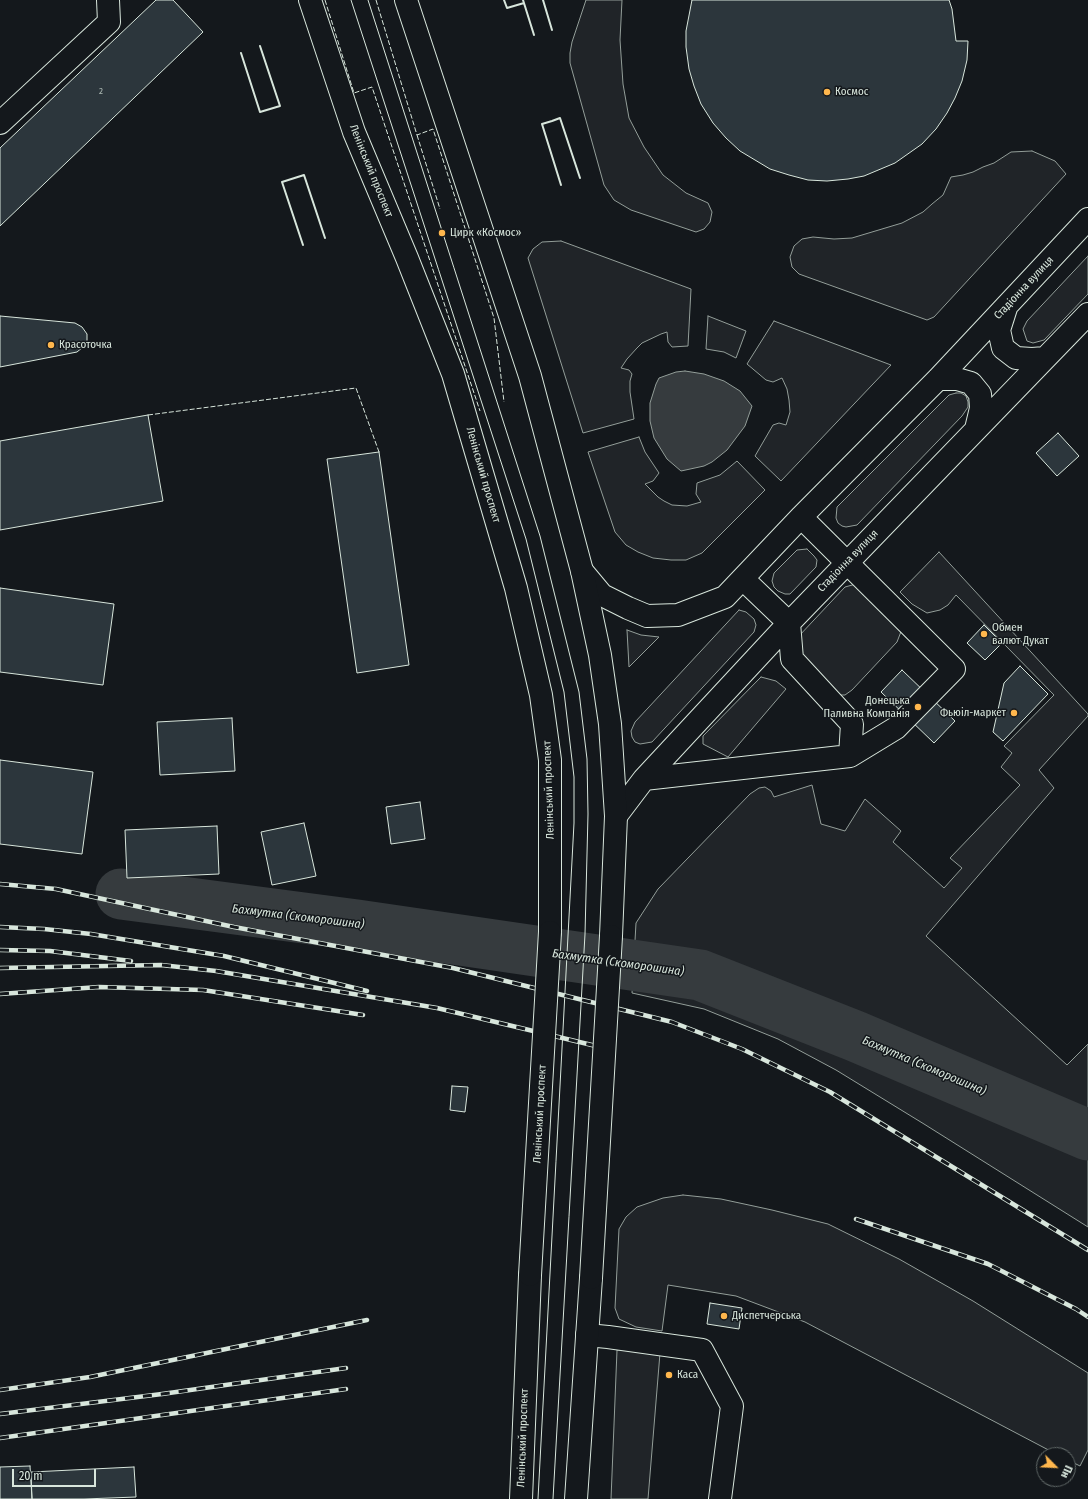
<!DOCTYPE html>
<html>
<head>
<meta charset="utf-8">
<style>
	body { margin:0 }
	#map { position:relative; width:1088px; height:1499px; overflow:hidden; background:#14181c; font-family:"Fira Sans Condensed",sans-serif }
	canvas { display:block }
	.north { position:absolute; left:1036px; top:1447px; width:40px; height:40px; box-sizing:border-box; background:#14181c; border:1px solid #626a69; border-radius:50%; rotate:114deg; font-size:11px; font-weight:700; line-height:16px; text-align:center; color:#d8e6dc }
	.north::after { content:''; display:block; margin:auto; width:14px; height:18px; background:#ffb74d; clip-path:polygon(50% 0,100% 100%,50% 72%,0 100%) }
	.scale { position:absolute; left:12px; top:1469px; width:84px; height:18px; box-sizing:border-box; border:2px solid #d8e6dc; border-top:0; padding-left:5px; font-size:12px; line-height:14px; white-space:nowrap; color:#d8e6dc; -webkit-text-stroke:3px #14181c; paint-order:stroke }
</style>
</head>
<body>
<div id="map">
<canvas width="1088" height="1499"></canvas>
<div class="north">Пн</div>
<div class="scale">20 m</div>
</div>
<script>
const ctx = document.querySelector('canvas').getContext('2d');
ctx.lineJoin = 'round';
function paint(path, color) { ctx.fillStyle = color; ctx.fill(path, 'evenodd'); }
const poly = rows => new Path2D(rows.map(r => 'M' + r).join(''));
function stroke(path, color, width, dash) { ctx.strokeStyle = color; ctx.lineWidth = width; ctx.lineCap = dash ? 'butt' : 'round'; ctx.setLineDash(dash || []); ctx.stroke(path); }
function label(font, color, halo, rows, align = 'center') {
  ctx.font = font + ' "Fira Sans Condensed",sans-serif'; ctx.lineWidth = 3; ctx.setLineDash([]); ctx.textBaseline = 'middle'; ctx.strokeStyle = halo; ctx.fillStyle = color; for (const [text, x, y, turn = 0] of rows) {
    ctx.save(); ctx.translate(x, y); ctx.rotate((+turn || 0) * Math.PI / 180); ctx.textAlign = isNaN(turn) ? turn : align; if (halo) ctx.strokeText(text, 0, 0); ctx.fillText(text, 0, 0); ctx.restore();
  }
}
const green = poly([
	[586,0,622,0,620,40,623,84,629,118,644,147,663,175,686,193,708,203,712,212,710,222,704,229,696,232,631,210,614,200,604,185,570,63,570,53,572,42,586,0],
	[1032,151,1055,161,1066,174,934,317,927,320,799,274,792,267,790,257,794,246,802,239,813,237,834,239,852,238,902,223,923,212,932,204,943,195,951,177,963,175,973,172,983,167,994,163,1011,152,1032,151],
	[561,241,691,289,688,346,672,347,668,342,667,332,661,334,642,343,637,348,627,359,621,368,629,370,632,374,630,381,630,392,634,419,583,433,528,258,533,249,542,242,561,241],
	[1088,256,1088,294,1044,340,1033,343,1027,341,1023,329,1027,321,1088,256],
	[708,316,746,331,736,358,724,352,706,349,708,316],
	[774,321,891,365,781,481,755,456,773,425,779,423,786,425,790,412,789,400,787,389,782,378,773,382,766,380,747,364,774,321],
	[956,393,961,393,966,396,968,402,968,407,962,416,857,525,846,527,842,526,838,523,836,518,837,507,949,395,956,393],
	[639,437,645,452,659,473,653,481,645,484,658,497,664,501,672,505,687,506,701,502,696,494,697,483,720,475,737,461,765,490,702,553,686,560,671,560,653,558,638,552,626,545,615,532,588,452,639,437],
	[807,549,814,556,817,560,816,567,790,594,785,594,778,591,774,587,772,581,774,573,797,550,807,549],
	[939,552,1088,714,1088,716,1039,770,1054,788,926,936,1067,1065,1088,1044,1088,1227,924,1124,836,1070,778,1039,704,1009,632,993,636,923,658,889,750,794,759,788,765,787,771,791,774,797,812,785,821,824,845,831,865,799,901,831,893,842,944,888,962,868,950,858,1020,785,1001,767,1012,753,1004,746,1054,695,956,595,948,605,940,610,927,613,912,604,900,592,939,552],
	[856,584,902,629,897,642,852,690,845,695,837,695,796,654,798,637,845,587,856,584],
	[739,610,746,612,754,619,756,625,754,632,652,742,640,744,635,742,632,737,631,731,635,722,739,610],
	[627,630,641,635,659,637,629,667,627,630],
	[761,677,776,681,786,689,728,757,703,744,703,736,761,677],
	[683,1195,721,1199,772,1210,828,1224,899,1259,973,1301,1088,1373,1088,1450,1080,1466,1068,1460,1068,1455,1058,1455,805,1322,736,1296,668,1285,662,1331,636,1327,619,1319,615,1308,619,1229,626,1217,637,1207,663,1198,683,1195],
	[631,1349,660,1353,648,1499,611,1499,617,1350,631,1349]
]);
const water = poly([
	[685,371,704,374,724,381,740,391,752,406,745,426,727,450,712,462,704,466,681,471,667,459,654,438,650,421,650,403,656,384,659,378,676,372,685,371]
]);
const river = poly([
	[121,894,357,925,700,975,855,1036,1088,1135]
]);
const building = poly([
	[156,0,173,0,203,32,0,226,0,148,156,0],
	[692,0,949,0,952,9,956,41,968,41,967,60,962,81,955,98,947,113,936,129,922,144,895,163,864,176,848,179,827,181,808,180,789,175,770,169,740,151,726,138,713,123,701,104,694,86,689,69,686,47,686,31,692,0],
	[0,316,75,323,82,327,87,334,87,341,83,347,77,352,0,367,0,316],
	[148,415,163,501,0,530,0,441,148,415],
	[1058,433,1079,456,1057,476,1036,453,1058,433],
	[379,452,409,665,357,673,327,459,379,452],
	[0,588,114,604,103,685,0,672,0,588],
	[984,625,1002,643,985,660,967,643,984,625],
	[1020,666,1048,694,1003,741,993,732,1004,683,1020,666],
	[902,670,955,721,934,743,881,692,902,670],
	[232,718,235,771,160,775,157,722,232,718],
	[0,760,93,772,82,854,0,844,0,760],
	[420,802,425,839,391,844,386,807,420,802],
	[304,823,316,876,272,885,261,832,304,823],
	[217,826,219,874,127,878,125,830,217,826],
	[452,1086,468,1087,465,1112,450,1110,452,1086],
	[710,1303,742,1308,739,1329,707,1324,710,1303],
	[30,1466,32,1499,0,1499,0,1467,30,1466],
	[134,1467,136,1497,84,1499,32,1499,31,1472,134,1467]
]);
const minor = poly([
	[0,123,109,22,108,0],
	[1006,308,999,330,1003,348,1016,358,1032,359,1045,358],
	[938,379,957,379,971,383,980,394,981,408,976,429],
	[582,571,602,595,628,608,647,616,678,615,725,597,801,517,938,379,1088,219],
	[743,579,789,623,792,659,852,724,850,756],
	[644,779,850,756,896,728,954,669,801,517],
	[616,816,644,779,789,623,1088,314],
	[587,1335,608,1337,702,1350,732,1406,720,1499]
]);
const major = poly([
	[310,0,354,132,407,258,453,374,516,588,541,695,550,760,550,932],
	[406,0,530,376,582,571,600,655,610,724,616,816,611,936],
	[521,1499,530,1275],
	[576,1499,591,1278]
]);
const tram = poly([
	[351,0,526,539,564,692,574,777,574,823,538,1499],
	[368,0,540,536,579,692,587,759,588,814,585,934,553,1499]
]);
const rail = poly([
	[0,884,56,889,234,927,453,968,672,1022,742,1049,830,1092,1088,1250],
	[0,927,44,929,91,934,224,956,367,991],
	[0,950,50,951,131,961],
	[0,968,161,965,216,971,437,1008,596,1046],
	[0,994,99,987,203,990,363,1015],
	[856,1219,988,1264,1076,1309,1088,1317],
	[0,1390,90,1377,367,1320],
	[0,1414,162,1394,346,1368],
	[0,1438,346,1389]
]);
const majorBridge = poly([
	[530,1275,550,932],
	[591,1278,611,936]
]);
const fence = poly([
	[325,0,354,93,372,87,480,411],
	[376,0,417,135,433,129,494,318,504,402],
	[417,135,440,209],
	[148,415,356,388,379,452]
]);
const wall = poly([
	[504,0,507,8,524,3],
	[523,0,534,35],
	[543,0,552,30],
	[241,53,260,112,280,106,260,46],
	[561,185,542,124,552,121,560,118,580,178],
	[303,245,282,182,304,175,325,238]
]);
const markers = [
	[827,92,4,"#ffb74d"],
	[442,233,4,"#ffb74d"],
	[51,345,4,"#ffb74d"],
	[984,634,4,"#ffb74d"],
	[918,707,4,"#ffb74d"],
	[1014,713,4,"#ffb74d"],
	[724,1316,4,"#ffb74d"],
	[669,1375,4,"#ffb74d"]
];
const numberNames = [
	["2",101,91]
];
const poiNames = [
	["Космос",835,92],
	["Цирк «Космос»",450,233],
	["Красоточка",59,345],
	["Обмен",992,628],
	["валют Дукат",992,641],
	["Донецька",910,701,"right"],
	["Паливна Компанія",910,714,"right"],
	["Фьюіл-маркет",1006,713,"right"],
	["Диспетчерська",732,1316],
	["Каса",677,1375]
];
const streetNames = [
	["Ленінський проспект",371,171,68],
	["Стадіонна вулиця",1024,288,-47],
	["Ленінський проспект",483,475,74],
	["Стадіонна вулиця",848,561,-46],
	["Ленінський проспект",549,790,-92],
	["Ленінський проспект",540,1114,-87],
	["Ленінський проспект",523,1438,-88]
];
const waterNames = [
	["Бахмутка (Скоморошина)",298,917,7],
	["Бахмутка (Скоморошина)",618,963,8],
	["Бахмутка (Скоморошина)",924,1066,23]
];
paint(green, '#202428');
stroke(green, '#939e99', 1);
paint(water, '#363b3e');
stroke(water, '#939e99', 1);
stroke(river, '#363b3e', 51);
paint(building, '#2c363c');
stroke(building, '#d8e6dc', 1);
stroke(minor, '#d8e6dc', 24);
stroke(major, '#d8e6dc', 24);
stroke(minor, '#14181c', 22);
stroke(major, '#14181c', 22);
stroke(tram, '#d8e6dc', 1);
stroke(rail, '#d8e6dc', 4.5);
stroke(rail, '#14181c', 3, [9]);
stroke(majorBridge, '#d8e6dc', 24, []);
stroke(majorBridge, '#14181c', 22);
stroke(fence, '#d8e6dc', 1, [5, 2]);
stroke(wall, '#d8e6dc', 2);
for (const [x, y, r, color] of markers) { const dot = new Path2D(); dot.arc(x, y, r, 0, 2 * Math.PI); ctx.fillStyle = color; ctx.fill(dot); stroke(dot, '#14181c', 1.5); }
label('9px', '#adbab4', null, numberNames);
label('11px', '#d8e6dc', '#14181c', poiNames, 'left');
label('11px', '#d8e6dc', '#14181c', streetNames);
label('italic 12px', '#d8e6dc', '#14181c', waterNames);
</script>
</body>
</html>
